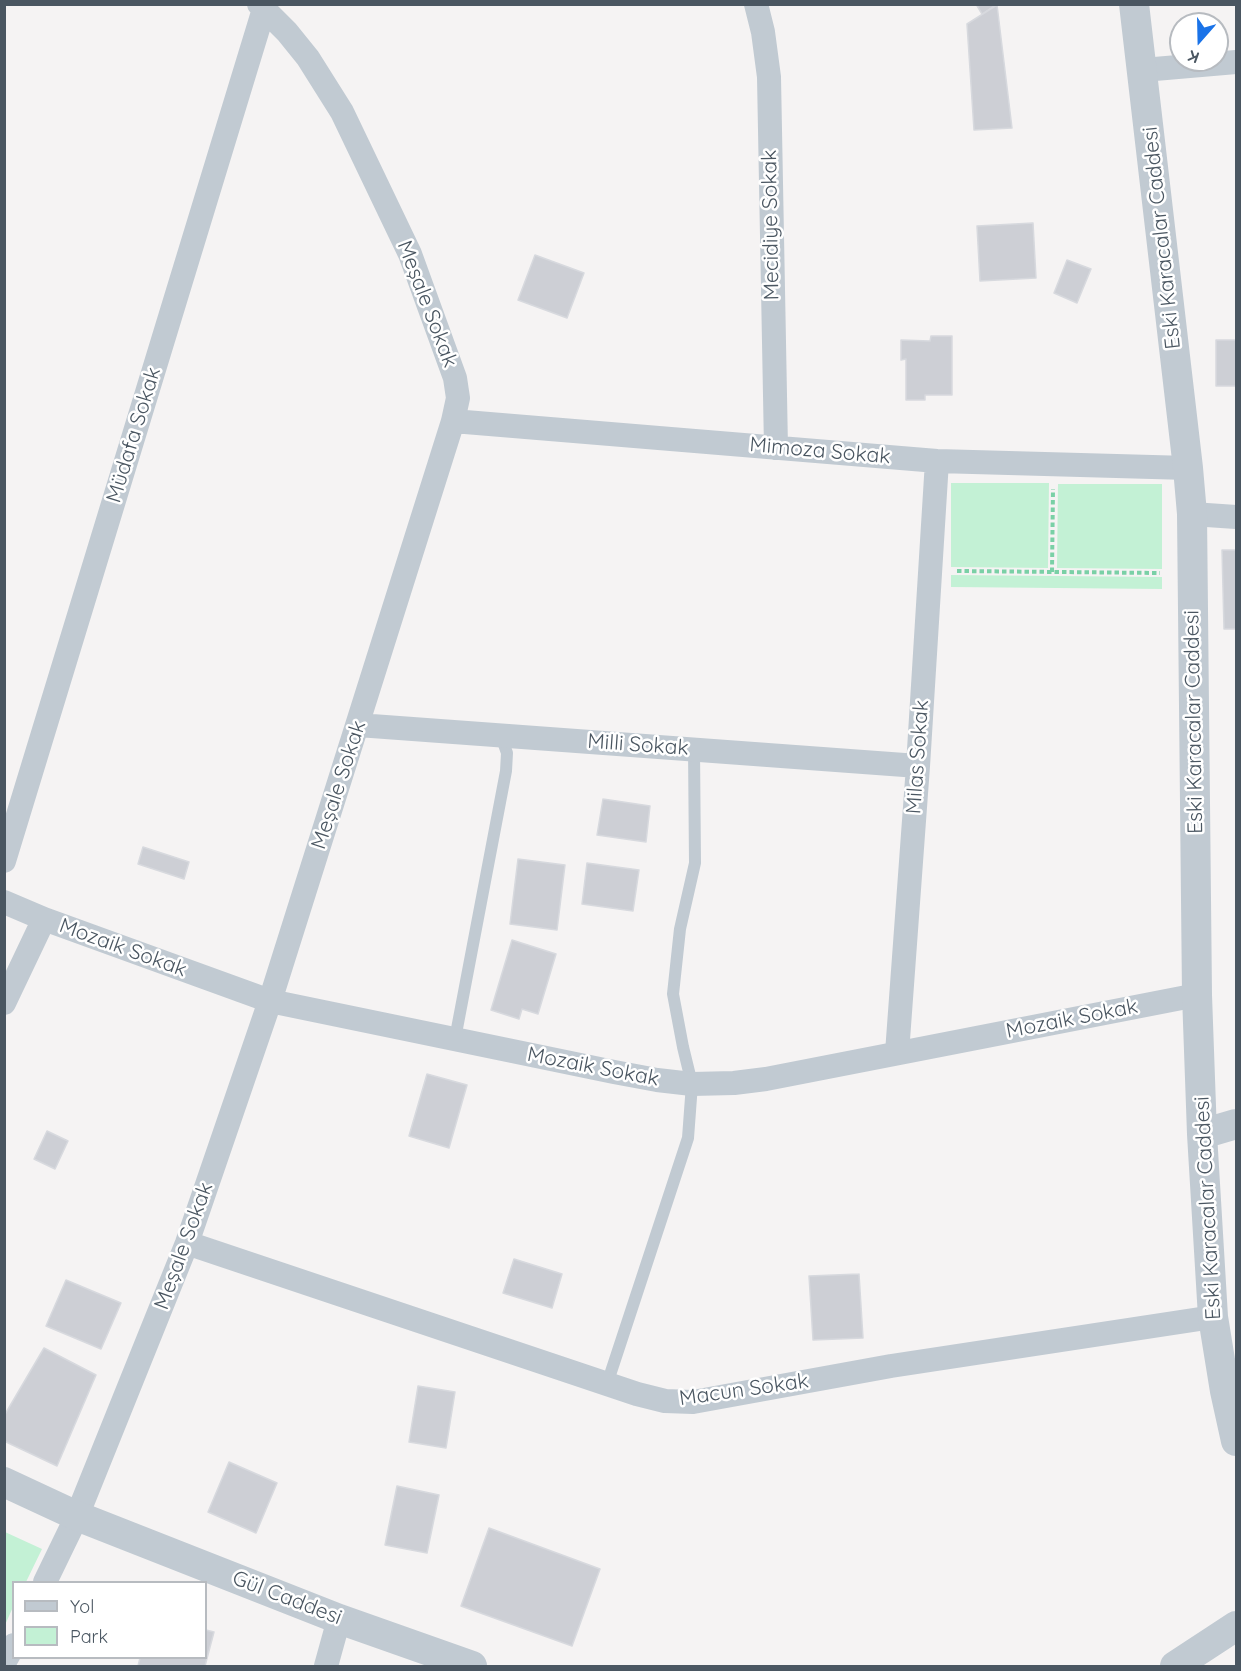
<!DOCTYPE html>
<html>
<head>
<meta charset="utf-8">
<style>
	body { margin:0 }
	#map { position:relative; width:1241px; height:1671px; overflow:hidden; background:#f5f3f3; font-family:Quicksand,sans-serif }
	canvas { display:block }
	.frame { position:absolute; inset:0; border:6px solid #4a5661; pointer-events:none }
	.legend { position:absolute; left:12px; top:1581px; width:195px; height:78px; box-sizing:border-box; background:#fff; border:2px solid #b7bbc0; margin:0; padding:8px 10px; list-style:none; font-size:18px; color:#4a5661 }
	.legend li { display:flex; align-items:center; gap:12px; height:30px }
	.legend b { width:30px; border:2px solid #b7bbc0 }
	.north { position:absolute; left:1169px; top:12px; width:60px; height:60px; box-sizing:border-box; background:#fff; border:2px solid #b7bbc0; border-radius:50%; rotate:200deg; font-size:16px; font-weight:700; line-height:24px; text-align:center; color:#4a5661 }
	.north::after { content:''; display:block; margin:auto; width:21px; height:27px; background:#1a73e8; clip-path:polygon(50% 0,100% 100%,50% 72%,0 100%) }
</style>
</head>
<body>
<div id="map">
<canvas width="1241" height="1671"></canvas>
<div class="frame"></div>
<ul class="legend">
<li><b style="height:8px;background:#c1cad2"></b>Yol</li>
<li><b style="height:16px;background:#c3f1d5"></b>Park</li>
</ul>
<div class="north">K</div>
</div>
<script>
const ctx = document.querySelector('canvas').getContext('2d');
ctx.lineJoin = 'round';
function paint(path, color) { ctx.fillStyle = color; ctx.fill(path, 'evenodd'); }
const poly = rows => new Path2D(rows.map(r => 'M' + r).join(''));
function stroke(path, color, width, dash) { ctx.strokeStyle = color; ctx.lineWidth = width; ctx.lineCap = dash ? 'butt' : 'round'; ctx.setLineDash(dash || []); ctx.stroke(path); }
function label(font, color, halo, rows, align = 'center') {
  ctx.font = font + ' Quicksand,sans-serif'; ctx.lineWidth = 5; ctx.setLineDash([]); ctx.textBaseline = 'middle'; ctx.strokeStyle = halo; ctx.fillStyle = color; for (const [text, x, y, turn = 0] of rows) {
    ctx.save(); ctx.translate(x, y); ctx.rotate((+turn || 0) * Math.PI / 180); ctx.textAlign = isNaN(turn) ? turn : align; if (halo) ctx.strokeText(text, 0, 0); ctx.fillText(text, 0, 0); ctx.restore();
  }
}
const green = poly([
	[951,483,1049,483,1048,568,951,567],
	[1058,484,1162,484,1162,569,1057,568],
	[951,575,1162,577,1162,589,951,587],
	[5,1532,42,1549,26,1582,14,1582,13,1607,5,1625]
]);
const building = poly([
	[976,4,997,4,982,14,976,4],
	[997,5,1012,128,974,130,967,24,997,5],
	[1033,223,1036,278,980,281,977,226,1033,223],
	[535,255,584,273,567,318,518,300,535,255],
	[1067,260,1091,269,1077,303,1054,293,1067,260],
	[931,336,952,336,952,395,925,395,925,400,906,400,906,359,901,360,901,340,930,341,931,336],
	[1216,340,1236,340,1236,386,1216,386,1216,340],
	[1222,550,1236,550,1236,629,1224,629,1222,550],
	[603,799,650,806,646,842,597,835,603,799],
	[143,847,189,862,184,879,138,864,143,847],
	[518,859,565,865,557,930,510,924,518,859],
	[587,863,639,870,633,911,582,904,587,863],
	[512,940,556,954,538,1014,522,1009,519,1019,491,1010,512,940],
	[427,1074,467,1085,449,1148,409,1136,427,1074],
	[47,1131,68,1141,55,1169,34,1159,47,1131],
	[514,1259,562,1274,552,1308,503,1293,514,1259],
	[859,1274,863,1338,813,1340,809,1276,859,1274],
	[66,1280,121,1303,101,1349,46,1326,66,1280],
	[44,1348,96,1375,57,1466,4,1441,4,1416,44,1348],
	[418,1386,455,1392,446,1448,409,1442,418,1386],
	[229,1462,277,1483,256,1533,208,1512,229,1462],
	[397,1486,439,1495,427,1553,385,1545,397,1486],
	[489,1528,600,1569,572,1646,461,1606,489,1528],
	[206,1630,214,1632,205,1666,138,1666,140,1658,206,1658,206,1630]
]);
const path = poly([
	[957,571,1160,573],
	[1052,572,1053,489]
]);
const service = poly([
	[455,1039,506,771,507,753,501,736],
	[607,1384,688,1138,692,1084,683,1047,673,994,680,929,695,863,694,749]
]);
const minor = poly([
	[756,4,763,32,769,77,776,448],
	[1143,70,1236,62],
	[453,421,937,461,1188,468],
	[1192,514,1236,517],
	[358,725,918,766],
	[4,861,264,9],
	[4,902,44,919,270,1001,614,1072,657,1080,692,1084,734,1083,766,1079,1197,995],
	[4,1003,44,919],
	[897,1053,918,766,937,461],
	[187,1243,637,1394,665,1401,693,1402,891,1366,1213,1317],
	[45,1582,77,1516,187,1243,270,1001,453,421,458,398,455,378,410,254,342,112,308,58,287,32,259,4],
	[4,1663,14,1645],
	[326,1666,339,1619]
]);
const tertiary = poly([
	[1134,4,1188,468,1192,514,1197,995,1202,1134,1213,1317,1225,1391,1236,1441],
	[1202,1134,1236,1124],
	[4,1482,77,1516,339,1619,472,1666],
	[1175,1666,1236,1626]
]);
const streetNames = [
	["Mecidiye Sokak",771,225,-91],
	["Eski Karacalar Caddesi",1162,238,-96],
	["Meşale Sokak",427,304,69],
	["Müdafa Sokak",134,435,-73],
	["Mimoza Sokak",820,451,5],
	["Eski Karacalar Caddesi",1194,722,-91],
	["Milli Sokak",638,745,4],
	["Milas Sokak",918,757,-86],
	["Meşale Sokak",339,785,-72],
	["Mozaik Sokak",123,948,20],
	["Mozaik Sokak",1072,1019,-11],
	["Mozaik Sokak",593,1067,11],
	["Eski Karacalar Caddesi",1208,1208,-93],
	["Meşale Sokak",184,1246,-70],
	["Macun Sokak",744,1390,-8],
	["Gül Caddesi",287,1598,21]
];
paint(green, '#c3f1d5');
paint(building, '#cdcfd5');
stroke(building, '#d7d9de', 1.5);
stroke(path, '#7ad0a6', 4, [4.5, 3]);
stroke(service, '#c1cad2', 12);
stroke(minor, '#c1cad2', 24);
stroke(tertiary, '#c1cad2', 30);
label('21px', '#4a5661', '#fff', streetNames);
</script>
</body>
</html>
